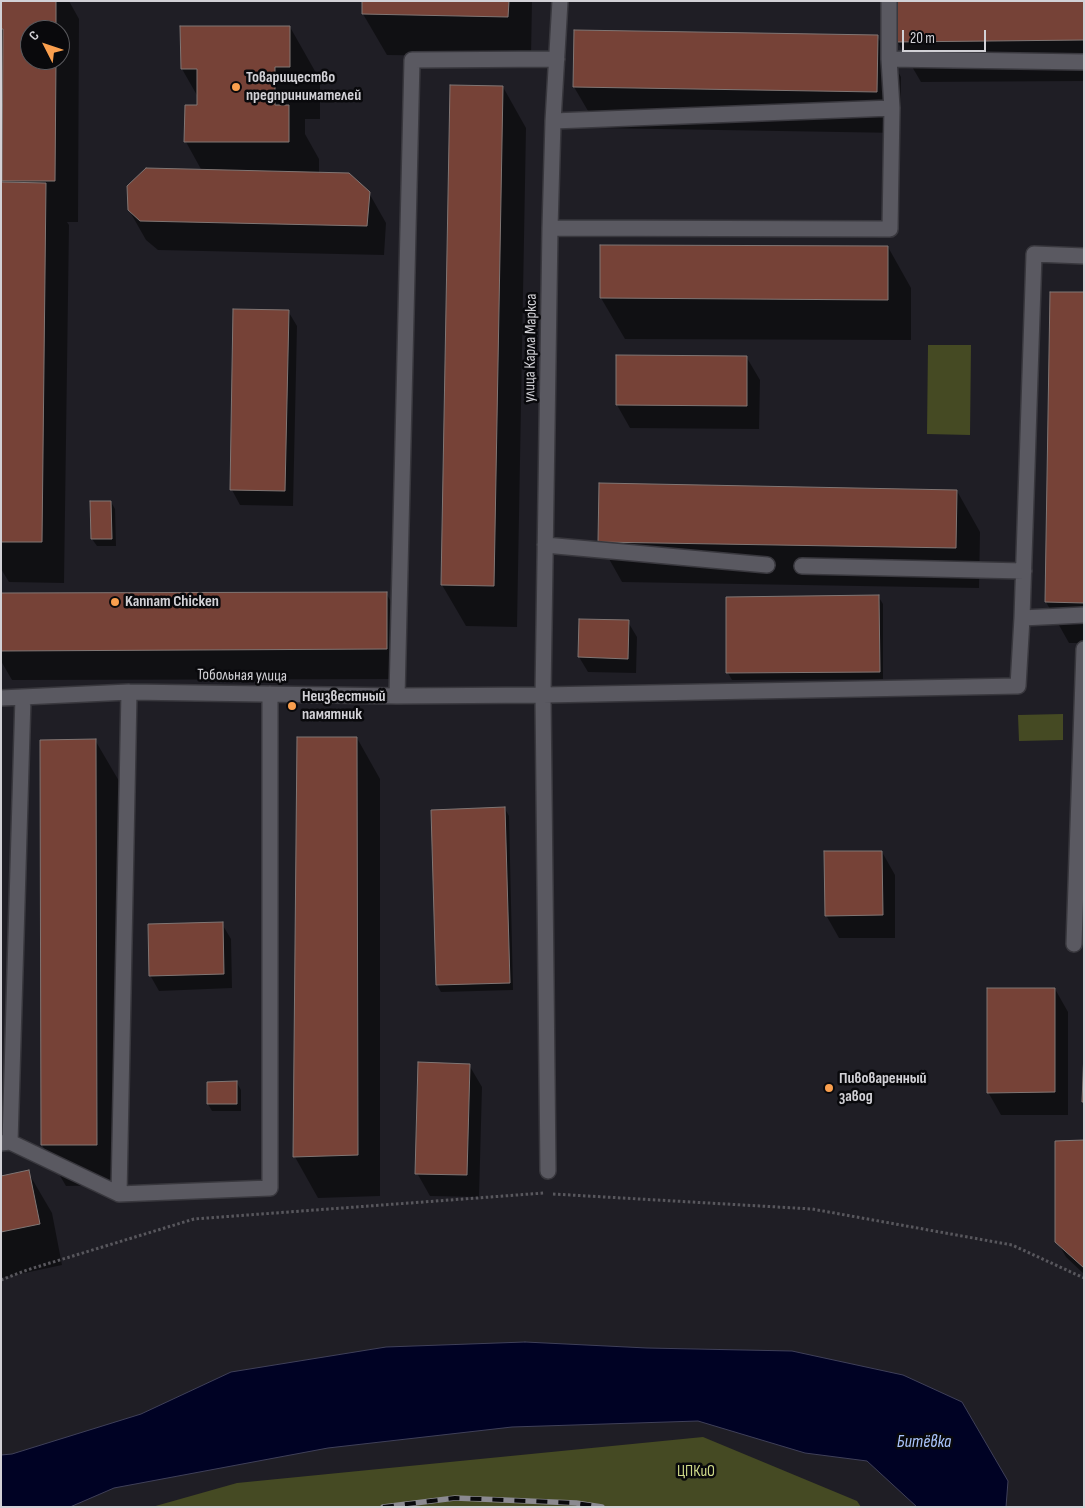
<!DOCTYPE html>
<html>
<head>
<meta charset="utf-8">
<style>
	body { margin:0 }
	#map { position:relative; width:1085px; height:1508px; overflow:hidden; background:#1f1e25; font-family:"Sofia Sans Condensed",sans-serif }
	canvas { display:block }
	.frame { position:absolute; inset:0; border:2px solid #d2d1d6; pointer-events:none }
	.north { position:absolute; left:20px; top:20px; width:50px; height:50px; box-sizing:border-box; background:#09090c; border:1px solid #59595d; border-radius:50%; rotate:311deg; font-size:14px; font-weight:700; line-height:20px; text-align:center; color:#d2d1d6 }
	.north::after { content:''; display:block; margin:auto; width:18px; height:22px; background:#fa9f4e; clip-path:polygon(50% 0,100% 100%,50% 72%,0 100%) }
	.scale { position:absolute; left:902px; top:30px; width:84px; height:22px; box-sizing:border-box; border:2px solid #d2d1d6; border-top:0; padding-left:6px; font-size:15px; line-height:18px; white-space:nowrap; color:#d2d1d6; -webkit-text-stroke:4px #09090c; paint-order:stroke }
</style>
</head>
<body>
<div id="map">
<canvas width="1085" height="1508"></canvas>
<div class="frame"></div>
<div class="north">С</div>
<div class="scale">20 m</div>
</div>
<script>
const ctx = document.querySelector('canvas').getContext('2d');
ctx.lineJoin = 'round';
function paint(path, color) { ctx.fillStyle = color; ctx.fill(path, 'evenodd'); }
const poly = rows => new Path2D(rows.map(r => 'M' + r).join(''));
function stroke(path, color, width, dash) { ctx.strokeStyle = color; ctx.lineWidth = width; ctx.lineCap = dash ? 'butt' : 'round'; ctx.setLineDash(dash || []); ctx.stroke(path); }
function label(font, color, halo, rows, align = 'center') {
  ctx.font = font + ' "Sofia Sans Condensed",sans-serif'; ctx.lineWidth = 5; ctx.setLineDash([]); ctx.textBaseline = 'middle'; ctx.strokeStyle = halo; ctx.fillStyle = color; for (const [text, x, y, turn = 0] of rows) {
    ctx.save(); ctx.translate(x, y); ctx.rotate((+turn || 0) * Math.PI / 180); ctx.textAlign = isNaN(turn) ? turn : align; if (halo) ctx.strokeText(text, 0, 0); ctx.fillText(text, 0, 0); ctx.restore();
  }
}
const green = poly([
	[928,345,971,345,970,435,927,434],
	[1063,714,1063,740,1019,741,1018,715],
	[703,1437,857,1501,861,1507,152,1507,237,1483]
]);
const water = poly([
	[525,1342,647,1348,792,1351,903,1375,962,1402,1008,1481,1006,1507,917,1507,867,1461,805,1453,698,1421,512,1427,328,1448,114,1488,70,1507,1,1507,1,1455,12,1454,141,1414,231,1372,386,1347,525,1342]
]);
const shadow = poly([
	[1,1,69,1,79,19,78,222,67,222,69,225,64,583,9,582,1,569,1,184,5,184,3,181,4,70,1,70],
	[30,30,60,30,60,60,30,60],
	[363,1,532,1,531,57,387,55,363,14],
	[1084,1,1084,81,921,82,897,41],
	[182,27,290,27,320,80,320,119,305,119,305,134,319,159,319,173,369,193,386,223,384,255,158,250,146,240,129,210,202,171,186,142,198,106,198,97,182,69],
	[877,36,901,77,900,133,598,128,574,87],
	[452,86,503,87,526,128,517,627,466,626,442,585],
	[601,246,888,247,911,288,911,340,625,339,601,298],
	[1051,293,1084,293,1084,643,1069,643,1046,602],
	[235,311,288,311,297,326,293,506,240,505,232,490],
	[747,358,760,380,759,429,630,428,617,405],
	[957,491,980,532,979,588,622,582,599,541],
	[111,502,115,509,116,546,97,546,92,539],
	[386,593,403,623,404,679,12,680,1,661,1,594],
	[878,596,883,604,883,679,732,680,728,673,728,598],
	[580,620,628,622,637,637,636,673,588,672,579,657],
	[298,738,357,738,380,779,380,1196,318,1198,295,1157],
	[95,740,119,781,120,1185,66,1186,42,1145],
	[505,809,509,816,513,990,441,992,437,985,432,811],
	[882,852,895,875,895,938,839,938,826,915],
	[222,924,231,939,232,988,159,991,150,975],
	[1055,989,1068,1012,1068,1115,1001,1115,988,1092],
	[469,1065,482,1087,479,1197,430,1196,417,1173],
	[237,1083,241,1090,241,1111,212,1111,208,1104],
	[1084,1141,1084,1274,1066,1257,1057,1241],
	[28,1172,52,1213,62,1265,1,1278,1,1177]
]);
const building = poly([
	[1,1,56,1,56,30,30,30,30,60,56,60,55,181,2,181,3,29,1,29,1,1],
	[362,1,509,1,508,17,362,14,362,1],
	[894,1,1084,1,1084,40,896,42,894,1],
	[180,26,290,26,290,67,275,67,275,105,289,105,289,142,184,142,185,105,197,105,197,69,181,69,180,26],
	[574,30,878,35,877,92,573,87,574,30],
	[450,85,503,86,494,586,441,585,450,85],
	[146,168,349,173,370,192,367,226,140,221,128,210,127,186,146,168],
	[1,182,46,183,42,542,1,542,1,182],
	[600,245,888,246,888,300,600,298,600,245],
	[1050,292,1084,292,1084,603,1045,602,1050,292],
	[233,309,289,310,285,491,230,490,233,309],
	[616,355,747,356,747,406,616,405,616,355],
	[599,483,957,490,956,548,598,542,599,483],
	[90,501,111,501,112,539,91,539,90,501],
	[387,592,387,649,1,651,1,593,387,592],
	[879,595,880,672,726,673,726,597,879,595],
	[579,619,629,620,628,659,578,657,579,619],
	[297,737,357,737,358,1155,293,1157,297,737],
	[96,739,97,1145,41,1145,40,740,96,739],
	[505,807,510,983,436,985,431,810,505,807],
	[824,851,882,851,883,915,825,916,824,851],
	[223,922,224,974,149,976,148,924,223,922],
	[987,988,1055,988,1055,1092,987,1093,987,988],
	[1084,1051,1084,1102,1082,1102,1084,1051],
	[418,1062,470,1064,467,1175,415,1174,418,1062],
	[237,1081,237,1104,207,1104,207,1082,237,1081],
	[1084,1140,1084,1268,1055,1242,1055,1141,1084,1140],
	[29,1170,40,1224,1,1232,1,1176,29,1170]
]);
const path = poly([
	[553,1194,812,1209,1012,1245,1084,1278],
	[1,1280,27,1270,194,1219,544,1193]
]);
const minor = poly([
	[889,1,889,59],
	[553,121,892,108],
	[550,228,890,229,892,108,889,59,1084,62],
	[545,545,767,565],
	[802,566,1024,571],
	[1022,618,1034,254,1084,256],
	[397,696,412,60,557,59],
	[1,698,129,692,397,696,543,695,1018,686,1022,618,1084,615],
	[1074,944,1084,649],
	[10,1142,23,697],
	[1,1143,10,1142,119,1194,270,1188,270,694],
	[548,1171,543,695,550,228,553,121,560,1],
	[119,1194,129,692]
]);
const rail = poly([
	[383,1507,455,1498,576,1503,602,1507]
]);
const markers = [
	[236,87,5,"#fa9f4e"],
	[115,602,5,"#fa9f4e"],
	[292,706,5,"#fa9f4e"],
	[829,1088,5,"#fa9f4e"]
];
const poiNames = [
	["Товарищество",246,78],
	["предпринимателей",246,96],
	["Kannam Chicken",125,602],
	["Неизвестный",302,697],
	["памятник",302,715],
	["Пивоваренный",839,1079],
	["завод",839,1097]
];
const streetNames = [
	["улица Карла Маркса",531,348,-89],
	["Тобольная улица",242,676,1]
];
const parkNames = [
	["ЦПКиО",696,1472]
];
const waterNames = [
	["Битёвка",924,1442]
];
paint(green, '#454a23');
paint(water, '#000224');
stroke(water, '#3f4059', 1);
paint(shadow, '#0007');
paint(building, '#764237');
stroke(building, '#807674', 1);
stroke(minor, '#39383e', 18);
stroke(path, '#58575d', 3, [2.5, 2.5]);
stroke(minor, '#5a5961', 15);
stroke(rail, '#8b8a90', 5.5);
stroke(rail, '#09090c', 4, [11]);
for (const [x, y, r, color] of markers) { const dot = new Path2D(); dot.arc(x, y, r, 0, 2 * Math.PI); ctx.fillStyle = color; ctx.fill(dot); stroke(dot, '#09090c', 2); }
label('bold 16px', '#d2d1d6', '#09090c', poiNames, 'left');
label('16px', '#d2d1d6', '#09090c', streetNames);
label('16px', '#cfda89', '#09090c', parkNames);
label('italic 18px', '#abc5fd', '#09090c', waterNames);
</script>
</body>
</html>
